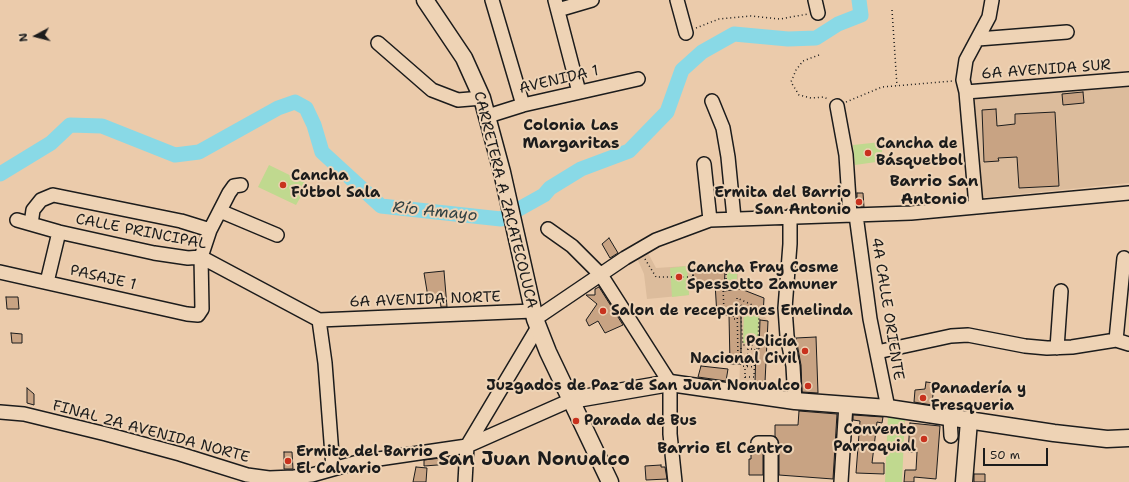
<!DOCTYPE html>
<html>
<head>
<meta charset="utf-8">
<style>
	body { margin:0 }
	#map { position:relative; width:1129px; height:482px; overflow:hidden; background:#ebcbab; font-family:"Shantell Sans",sans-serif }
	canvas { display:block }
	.north { position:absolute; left:16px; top:16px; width:40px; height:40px; -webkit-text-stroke:3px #eed3b5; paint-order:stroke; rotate:263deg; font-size:11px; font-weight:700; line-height:16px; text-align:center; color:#1c1c1c }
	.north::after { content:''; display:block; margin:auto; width:14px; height:18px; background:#1c1c1c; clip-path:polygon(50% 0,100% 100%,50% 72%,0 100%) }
	.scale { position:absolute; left:983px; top:448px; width:65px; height:18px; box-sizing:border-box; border:2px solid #1c1c1c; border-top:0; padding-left:5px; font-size:12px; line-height:14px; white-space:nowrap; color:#1c1c1c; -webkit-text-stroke:3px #eed3b5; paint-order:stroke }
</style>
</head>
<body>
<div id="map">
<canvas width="1129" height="482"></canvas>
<div class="north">N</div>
<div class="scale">50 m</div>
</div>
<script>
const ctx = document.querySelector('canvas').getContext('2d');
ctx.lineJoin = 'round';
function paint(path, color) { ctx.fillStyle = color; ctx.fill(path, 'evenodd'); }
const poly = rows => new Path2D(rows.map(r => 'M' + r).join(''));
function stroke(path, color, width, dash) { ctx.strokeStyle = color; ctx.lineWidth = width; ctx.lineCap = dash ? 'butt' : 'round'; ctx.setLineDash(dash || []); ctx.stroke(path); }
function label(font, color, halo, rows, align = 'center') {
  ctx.font = font + ' "Shantell Sans",sans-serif'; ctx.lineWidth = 4; ctx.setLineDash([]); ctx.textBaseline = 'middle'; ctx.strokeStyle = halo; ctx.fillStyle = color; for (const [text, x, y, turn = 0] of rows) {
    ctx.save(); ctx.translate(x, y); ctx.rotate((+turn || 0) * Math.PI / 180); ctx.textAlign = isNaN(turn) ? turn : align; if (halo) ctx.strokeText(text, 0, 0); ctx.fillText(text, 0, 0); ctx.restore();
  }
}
const built = poly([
	[1129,85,1129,183,981,198,971,97],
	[647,251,656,268,687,266,738,268,738,288,764,298,763,315,768,321,765,389,739,388,740,365,730,364,729,316,717,316,716,292,714,287,689,286,689,295,647,299,644,274,636,256]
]);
const green = poly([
	[881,142,883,161,855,165,853,145],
	[269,165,308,184,296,205,258,187],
	[687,266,689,295,672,297,670,268],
	[727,269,737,269,737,287,727,287],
	[744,313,759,314,758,344,743,343],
	[888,415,905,417,902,482,885,482]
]);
const river = poly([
	[0,174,51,143,70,125,102,126,175,155,199,152,278,108,295,102,306,108,314,125,322,152,381,206,501,219,544,195,550,188,581,169,629,151,667,112,682,70,702,52,734,34,788,39,816,38,838,24,861,15,859,0]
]);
const building = poly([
	[1083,92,1084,103,1063,105,1062,94,1083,92],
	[996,109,997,126,1015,124,1015,114,1055,112,1059,186,1019,188,1017,157,998,158,999,161,984,162,982,110,996,109],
	[857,193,863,193,864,207,857,207,857,193],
	[609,238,618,253,610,258,602,244,609,238],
	[693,270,725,271,724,291,741,289,764,298,763,315,741,305,741,364,730,364,729,315,717,316,715,283,693,283,693,270],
	[444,271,447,307,441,307,440,299,428,297,424,273,444,271],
	[599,287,623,325,605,333,598,321,589,326,586,320,597,304,586,295,595,295,595,289,599,287],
	[6,297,18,297,19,309,7,309,6,297],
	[760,320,768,321,765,382,755,382,756,349,759,349,760,320],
	[11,333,22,334,22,343,12,343,11,333],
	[816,337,818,393,802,392,801,365,796,338,816,337],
	[701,366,728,369,726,381,698,377,701,366],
	[926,382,934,383,932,405,914,402,915,390,925,389,926,382],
	[27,388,34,394,34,405,27,403,27,388],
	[799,411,837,414,833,479,779,475,779,443,775,436,775,425,798,425,799,411],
	[853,415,883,417,882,423,877,422,872,463,884,463,884,474,856,473,860,421,853,420,853,415],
	[910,423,940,426,936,479,914,477,914,482,904,482,905,470,916,470,917,452,908,452,910,423],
	[284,452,292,452,293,469,284,469,284,452],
	[751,452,763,452,763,475,749,475,749,459,751,459,751,452],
	[450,457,451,464,424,466,424,460,450,457],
	[661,465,661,467,665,467,667,479,646,480,645,466,661,465],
	[416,467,427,468,426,482,413,482,416,467],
	[974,474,985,474,985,482,974,482,974,474]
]);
const path = poly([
	[892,10,897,86],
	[696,28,719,19,751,16,780,19,808,14],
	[819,55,803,61,796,70,791,82,799,95,811,98,824,97,829,100],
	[846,102,882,87,953,81],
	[645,259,656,277,693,277],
	[726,287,726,270,693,269,693,284,726,285],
	[740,306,759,316,758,345,743,345,740,306],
	[724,312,723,287,731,286],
	[733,316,733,319,738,319],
	[741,348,741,366,755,367],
	[741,360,738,360,737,298,759,308],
	[745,377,754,377,755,349,748,349,747,366],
	[745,382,745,367]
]);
const minor = poly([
	[492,0,523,105],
	[555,0,579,92],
	[677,0,686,33],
	[815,0,818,13],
	[558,10,592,0],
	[978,39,1067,32],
	[378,43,432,90,458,100,482,98],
	[966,92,1129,79],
	[712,101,723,128,728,157,734,218],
	[837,106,846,155,850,215],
	[488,116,523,105,638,79],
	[704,164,710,220],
	[976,206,966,92,963,80,966,60,989,17,992,0],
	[220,211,277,235],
	[856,215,870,319,888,408],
	[790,216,790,244,785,308,787,336,793,366,795,401],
	[17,220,59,232,154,253,188,258,201,257,319,320,533,311],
	[31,224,33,210,41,200,53,195,181,221,210,230],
	[548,229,572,246,601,275,670,383,670,434,675,482],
	[0,272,187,314,198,315,202,309,201,257,210,230,229,193,234,186,241,185],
	[47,282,59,232],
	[535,319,625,258,656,240,710,220,911,213,1129,193],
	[319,320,325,363,333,468],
	[1116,340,1124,258],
	[1057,348,1061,291],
	[877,352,951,336,968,335,1025,346,1047,348,1072,347,1116,340,1129,344],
	[0,412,24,414,106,434,180,454,247,475,269,478,294,477,312,475,358,462,467,446,571,400],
	[950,418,951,436],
	[758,443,771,443,771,482],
	[465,482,467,446,538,327],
	[841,482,846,404]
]);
const major = poly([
	[425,0,464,58,482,98,502,172,535,319,548,352,610,482],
	[571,400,670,383,795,401,888,408,1054,433,1107,439,1129,438],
	[964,482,969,421]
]);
const markers = [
	[868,153,4,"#c8321e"],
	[283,185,4,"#c8321e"],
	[859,202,4,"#c8321e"],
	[679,277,4,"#c8321e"],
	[603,311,4,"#c8321e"],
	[805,351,4,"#c8321e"],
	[808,386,4,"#c8321e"],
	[923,398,4,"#c8321e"],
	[576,421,4,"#c8321e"],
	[924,439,4,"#c8321e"],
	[288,461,4,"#c8321e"]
];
const streetNames = [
	["6A AVENIDA SUR",1046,70,-4],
	["AVENIDA 1",559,80,-13],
	["CARRETERA A ZACATECOLUCA",505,200,76],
	["CALLE PRINCIPAL",141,232,11],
	["PASAJE 1",103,278,13],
	["6A AVENIDA NORTE",425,300,-2],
	["4A CALLE ORIENTE",887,309,81],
	["FINAL 2A AVENIDA NORTE",151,432,15]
];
const poiNames = [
	["Cancha de",876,144],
	["Básquetbol",876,161],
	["Cancha",291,176],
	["Fútbol Sala",291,193],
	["Ermita del Barrio",851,193,"right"],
	["San Antonio",851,210,"right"],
	["Cancha Fray Cosme",687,268],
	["Spessotto Zamuner",687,285],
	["Salon de recepciones Emelinda",611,311],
	["Policía",797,342,"right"],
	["Nacional Civil",797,359,"right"],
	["Juzgados de Paz de San Juan Nonualco",800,386,"right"],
	["Panadería y",931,389],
	["Fresqueria",931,406],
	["Parada de Bus",584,421],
	["Convento",916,430,"right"],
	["Parroquial",916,447,"right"],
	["Ermita del Barrio",296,452],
	["El Calvario",296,469]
];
const neighbourhoodNames = [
	["Colonia Las",571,126],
	["Margaritas",571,144],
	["Barrio San",934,182],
	["Antonio",934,200],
	["Barrio El Centro",725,449]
];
const waterNames = [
	["Río Amayo",435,212,6]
];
const districtNames = [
	["San Juan Nonualco",534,460]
];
paint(built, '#dcbc9c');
paint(green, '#c0d98f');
stroke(river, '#89d9e6', 15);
paint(building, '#c8a383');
stroke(building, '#1c1c1c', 1);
stroke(minor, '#1c1c1c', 16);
stroke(major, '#1c1c1c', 19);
stroke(path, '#1c1c1c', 1.5, [1, 3]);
stroke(minor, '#eed3b5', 13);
stroke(major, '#eed3b5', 16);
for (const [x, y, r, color] of markers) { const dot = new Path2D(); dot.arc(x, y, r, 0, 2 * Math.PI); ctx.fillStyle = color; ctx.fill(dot); stroke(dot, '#eed3b5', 1.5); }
label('15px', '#1c1c1c', '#eed3b5', streetNames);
label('bold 15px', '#1c1c1c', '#eed3b5', poiNames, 'left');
label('bold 16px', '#1c1c1c', '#eed3b5', neighbourhoodNames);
label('italic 16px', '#324244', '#eed3b5', waterNames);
label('bold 19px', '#1c1c1c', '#eed3b5', districtNames);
</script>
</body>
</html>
